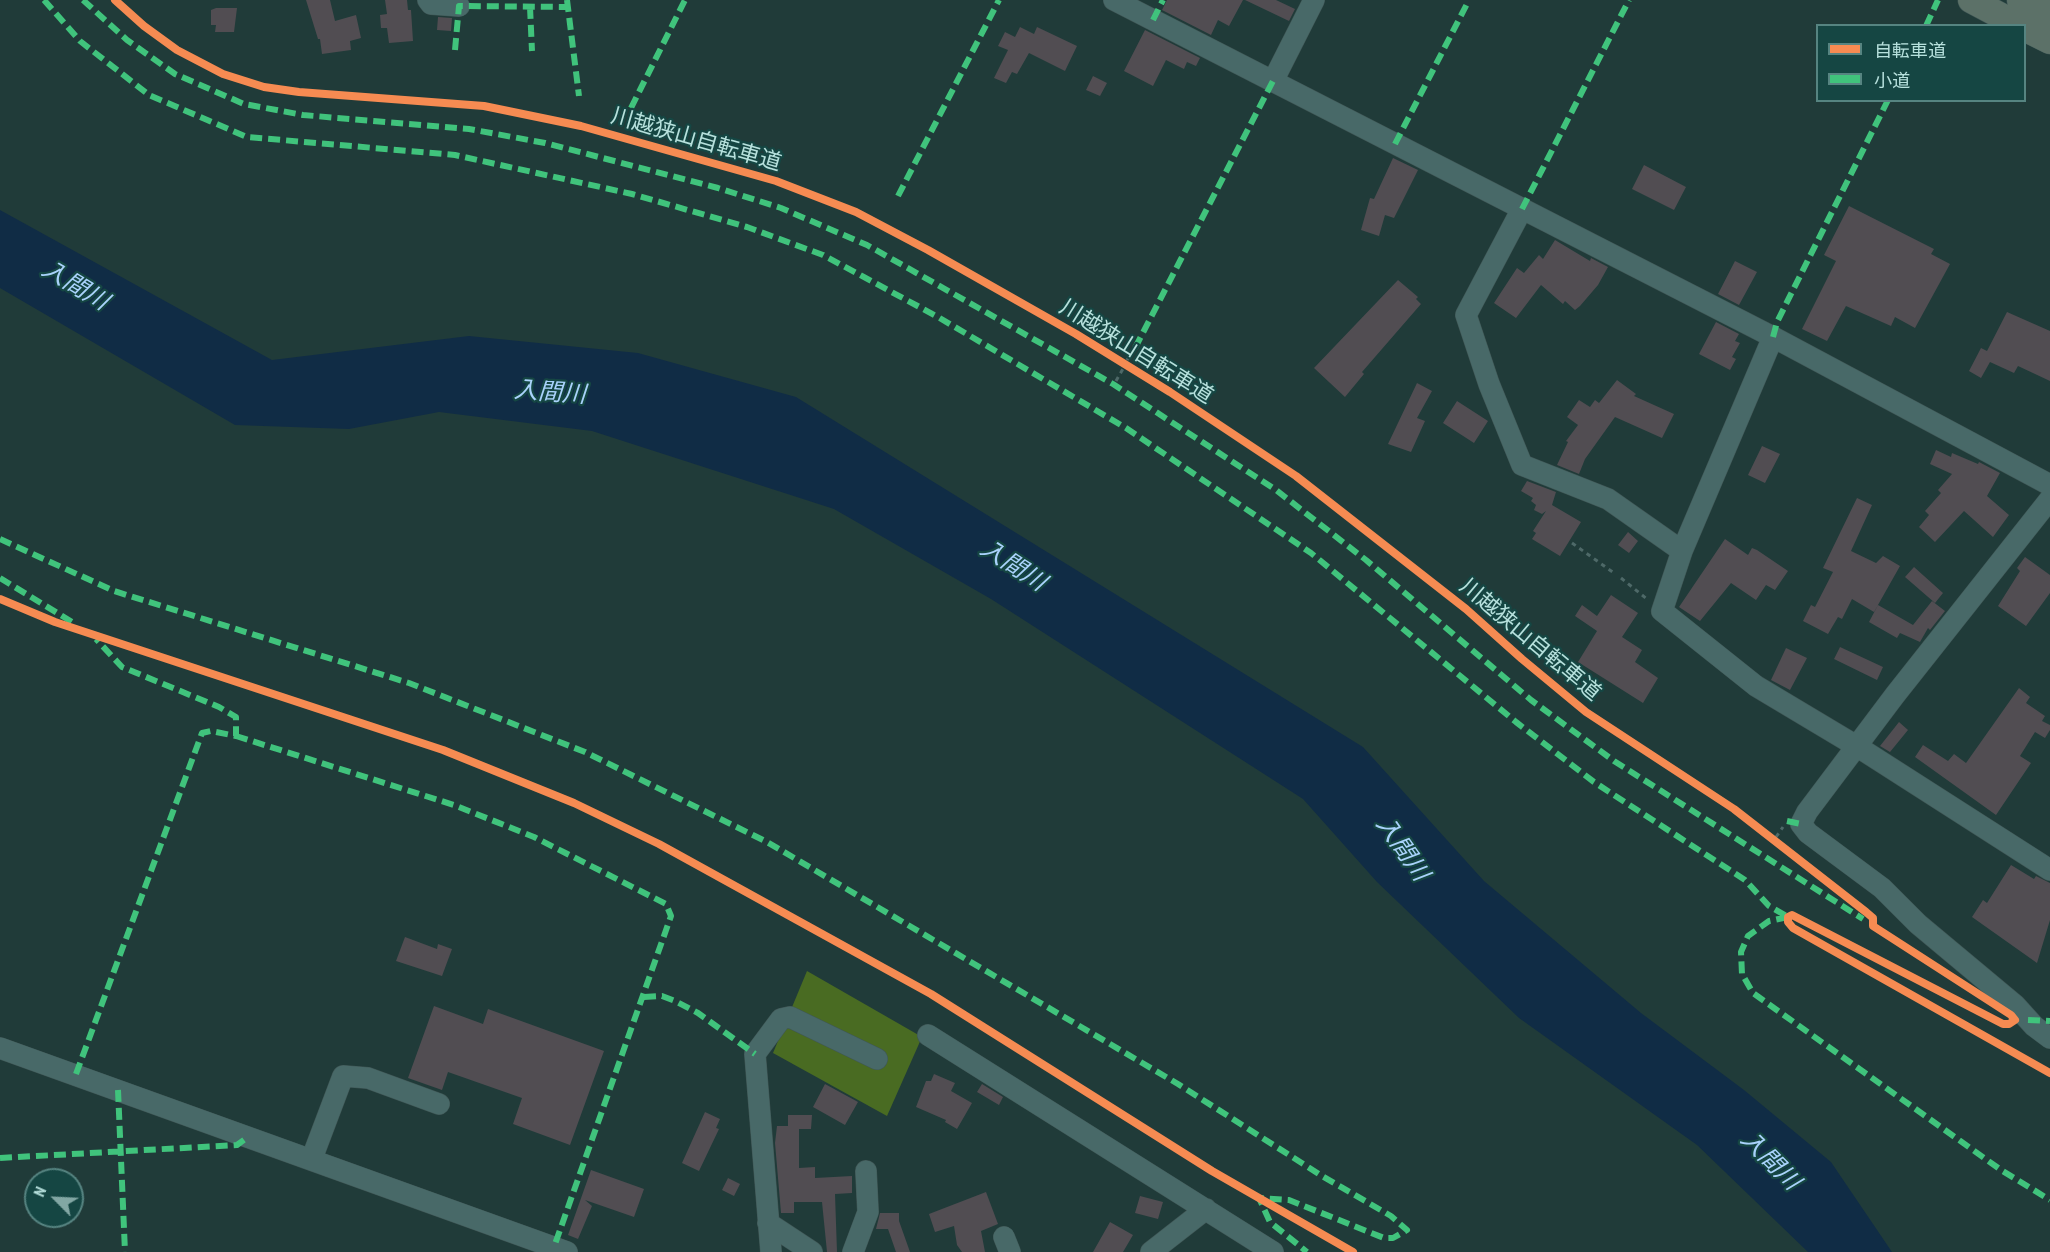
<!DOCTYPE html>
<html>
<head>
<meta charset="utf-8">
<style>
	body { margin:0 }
	#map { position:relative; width:2050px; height:1252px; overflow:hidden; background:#203b39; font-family:"PT Sans Narrow","Noto Sans JP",sans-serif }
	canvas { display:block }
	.legend { position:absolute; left:1816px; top:24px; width:210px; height:78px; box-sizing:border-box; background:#154643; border:2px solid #568481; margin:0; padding:8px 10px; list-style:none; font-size:18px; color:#b7e1dd }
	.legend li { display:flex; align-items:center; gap:12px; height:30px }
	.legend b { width:30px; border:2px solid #568481 }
	.north { position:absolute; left:24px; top:1168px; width:60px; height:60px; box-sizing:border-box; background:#154643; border:2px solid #568481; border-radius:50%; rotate:294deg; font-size:16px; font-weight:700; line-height:24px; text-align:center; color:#b7e1dd }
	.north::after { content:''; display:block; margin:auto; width:21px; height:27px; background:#82a7a4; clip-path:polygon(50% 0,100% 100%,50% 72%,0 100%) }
</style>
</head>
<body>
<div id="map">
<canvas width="2050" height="1252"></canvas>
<ul class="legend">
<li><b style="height:8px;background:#f68b52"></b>自転車道</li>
<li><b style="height:8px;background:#40c37c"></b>小道</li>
</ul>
<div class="north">N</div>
</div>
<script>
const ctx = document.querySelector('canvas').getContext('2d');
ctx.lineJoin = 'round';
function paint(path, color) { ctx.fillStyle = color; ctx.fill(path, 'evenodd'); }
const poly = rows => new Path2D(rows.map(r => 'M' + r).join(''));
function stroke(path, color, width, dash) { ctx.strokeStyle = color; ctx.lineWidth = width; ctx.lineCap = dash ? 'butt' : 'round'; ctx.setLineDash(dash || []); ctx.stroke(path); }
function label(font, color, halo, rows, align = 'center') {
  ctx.font = font + ' "PT Sans Narrow","Noto Sans JP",sans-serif'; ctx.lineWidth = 4.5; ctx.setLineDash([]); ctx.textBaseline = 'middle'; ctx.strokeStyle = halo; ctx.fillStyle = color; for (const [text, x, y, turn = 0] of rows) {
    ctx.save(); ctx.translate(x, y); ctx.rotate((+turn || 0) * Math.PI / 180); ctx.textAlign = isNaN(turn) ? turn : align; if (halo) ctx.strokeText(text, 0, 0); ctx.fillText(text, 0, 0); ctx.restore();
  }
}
const green = poly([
	[807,971,922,1037,887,1116,773,1053]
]);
const water = poly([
	[0,210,272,360,469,336,638,353,796,397,1363,747,1484,881,1641,1013,1744,1090,1831,1162,1892,1252,1808,1252,1697,1145,1519,1018,1377,882,1303,799,991,599,834,509,592,431,439,412,349,429,235,425,0,288]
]);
const building = poly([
	[306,0,330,0,335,21,356,15,361,38,350,41,351,50,322,54,320,39,318,39],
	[385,0,407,0,408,10,411,10,413,41,389,43,387,28,381,28,380,15,387,14],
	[1167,0,1243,0,1229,26,1218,20,1211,35,1162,10],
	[1245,0,1276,0,1295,9,1289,21],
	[216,8,237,8,234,32,215,32,216,25,211,25,211,10],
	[438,17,452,18,451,31,437,30],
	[1020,27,1034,34,1037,27,1077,46,1065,71,1029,53,1017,74,1012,72,1006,83,994,78,1008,50,998,46,1005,32,1015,37],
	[1145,30,1200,58,1196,66,1187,62,1184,69,1166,60,1153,86,1124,71],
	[1093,76,1107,83,1100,96,1086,90],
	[1393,158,1418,170,1394,218,1385,215,1379,236,1361,230,1370,198,1374,199],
	[1644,165,1686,187,1674,210,1632,189],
	[1849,206,1934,249,1931,254,1950,264,1915,328,1895,317,1891,326,1846,306,1827,341,1802,329,1836,261,1824,255],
	[1555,240,1590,261,1591,258,1608,267,1598,285,1580,306,1575,310,1565,301,1563,304,1541,285,1516,318,1494,303,1517,268,1524,273,1539,255,1543,259],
	[1735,261,1757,272,1739,305,1718,294],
	[1398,280,1418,297,1416,299,1421,304,1362,372,1364,374,1345,397,1314,368],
	[2007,312,2050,331,2050,381,2018,366,2014,373,1990,362,1981,378,1969,371,1981,348,1987,351],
	[1716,322,1739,334,1735,341,1740,343,1732,357,1736,359,1730,370,1699,354],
	[1617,380,1636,394,1634,396,1674,414,1662,438,1615,417,1585,459,1579,474,1557,465,1568,442,1566,441,1578,425,1567,417,1579,400,1590,407,1595,400,1599,403],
	[1417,383,1432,391,1417,418,1425,421,1411,452,1388,444],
	[1457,401,1488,421,1474,443,1443,423],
	[1762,446,1780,454,1765,483,1748,475],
	[1936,450,1951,457,1952,453,1978,464,1979,462,2000,473,1987,496,2009,515,1993,537,1964,511,1935,542,1919,527,1929,515,1925,511,1941,493,1938,490,1952,474,1930,464],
	[1527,481,1556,492,1552,505,1581,522,1560,556,1532,539,1536,533,1533,531,1546,511,1542,514,1534,510,1536,505,1531,501,1533,498,1521,491],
	[1857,498,1872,505,1851,551,1876,563,1883,556,1900,566,1874,612,1852,599,1842,619,1838,617,1828,634,1803,621,1811,605,1815,607,1833,572,1823,568],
	[1628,532,1638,541,1629,553,1618,545],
	[1725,539,1748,555,1752,548,1757,550,1788,571,1775,590,1766,585,1756,600,1731,583,1700,621,1679,607],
	[2025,557,2050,575,2050,593,2026,626,1998,606,2020,571,2017,568],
	[1914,567,1943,593,1935,603,1905,577],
	[1611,595,1638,613,1622,637,1642,650,1635,662,1658,678,1643,703,1578,662,1597,631,1575,616,1582,605,1597,616],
	[1932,601,1945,611,1930,630,1928,628,1920,642,1900,633,1897,638,1869,622,1878,605,1913,625],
	[1840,647,1883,667,1877,680,1834,659],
	[1786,648,1807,658,1790,690,1771,680],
	[2019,688,2030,697,2026,703,2045,716,2042,721,2050,725,2050,730,2045,738,2035,732,2020,756,2031,763,1996,815,1915,757,1923,745,1948,761,1954,754,1966,763],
	[1899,722,1908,730,1890,752,1880,746],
	[2011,865,2034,879,2036,876,2050,883,2050,920,2037,963,1972,917,1983,900,1987,903],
	[405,937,437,949,438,944,452,949,442,976,396,961],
	[434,1006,483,1024,488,1009,604,1051,570,1145,513,1124,522,1098,448,1072,442,1090,408,1078],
	[934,1074,955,1083,951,1091,972,1103,957,1129,945,1122,946,1120,916,1107,926,1081,931,1081],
	[825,1084,858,1102,845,1125,813,1107],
	[982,1084,1003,1097,999,1105,977,1092],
	[705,1112,720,1119,716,1128,719,1129,699,1171,682,1163],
	[788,1115,812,1115,811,1129,799,1129,799,1168,815,1167,815,1178,852,1176,852,1193,835,1194,837,1252,827,1252,822,1202,794,1202,794,1213,781,1213,775,1143,777,1126,788,1126],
	[591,1170,644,1189,634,1217,585,1200,592,1206,578,1239,568,1235],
	[728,1178,740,1184,734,1196,722,1190],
	[986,1192,998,1224,981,1231,985,1252,962,1252,957,1245,954,1226,935,1232,929,1214],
	[1140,1196,1163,1202,1158,1219,1135,1213],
	[880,1213,899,1213,899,1221,910,1252,896,1252,888,1229,876,1229],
	[1110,1222,1133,1235,1123,1252,1093,1252]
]);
const path = poly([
	[1127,360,1135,348],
	[1116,381,1124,367],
	[1572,543,1614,573],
	[1621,578,1647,599],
	[1776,837,1783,827]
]);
const minor = poly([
	[428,0,431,4,459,6],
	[1114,0,1773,337,2050,485],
	[1273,81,1314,0],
	[1522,209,1466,315,1489,384,1522,465,1608,499,1682,551],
	[1773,337,1682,551,1662,611,1756,686,1858,747,2050,870],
	[2050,499,1895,695,1807,812,1801,824,1808,833,1882,888,1918,924,2015,1005,2034,1026,2050,1038],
	[928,1035,1273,1252],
	[0,1048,567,1252],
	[312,1158,343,1076,368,1078,439,1104],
	[768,1223,812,1252],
	[1004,1237,1010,1252],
	[771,1252,755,1054,781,1019,790,1017,877,1059],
	[853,1252,868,1212,866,1171],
	[1151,1252,1206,1209]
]);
const major = poly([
	[1971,0,2020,26],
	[2020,0,2050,14],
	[2024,28,2050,41]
]);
const quiet = poly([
	[44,0,80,41,149,95,247,137,455,155,632,194,747,227,823,255,938,317,1126,428,1311,553,1516,722,1594,782,1745,880,1769,906,1788,917],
	[83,0,127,40,175,74,244,104,303,115,469,129,545,143,718,188,781,208,867,245,1113,384,1276,490,1366,560,1531,700,1614,761,1863,919],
	[567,0,579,96],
	[530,7,532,51],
	[1153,20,1163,0],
	[1926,26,1938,0],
	[455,50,459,6,568,7],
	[631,108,685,0],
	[1395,144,1469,0],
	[898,196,999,0],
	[1522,209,1629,0],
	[1773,337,1777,322,1888,100],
	[1135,348,1273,81],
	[0,539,114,591,409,683,585,752,767,842,1178,1084,1322,1176,1391,1216,1407,1230,1393,1238,1384,1238,1289,1200,1259,1198,1270,1222,1307,1252],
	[0,578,72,622],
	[236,736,454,805,534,837,666,904,671,916,554,1247],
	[1787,821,1801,824],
	[1788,917,1769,921,1748,936,1741,952,1742,974,1753,993,2001,1170,2050,1200],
	[644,997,662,996,675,1001,698,1013,755,1054],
	[2028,1020,2050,1021],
	[76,1074,202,733,211,731,236,736,236,717,219,707,122,667,96,639],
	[118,1090,125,1252],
	[0,1158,237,1145,248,1137]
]);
const cycleway = poly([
	[115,0,144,26,177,50,223,74,264,87,299,92,484,106,581,126,776,181,856,212,928,250,1076,334,1170,392,1296,476,1466,609,1522,659,1586,712,1734,809,1866,912,1873,918,1873,926,2011,1015,2015,1020,2009,1024,2003,1024,1792,915,1788,917,1788,922,1793,928,2050,1073],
	[0,599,55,622,443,750,574,803,659,844,931,994,1212,1171,1353,1252]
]);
const streetNames = [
	["川越狭山自転車道",696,140,16],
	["川越狭山自転車道",1136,352,32],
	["川越狭山自転車道",1530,640,40]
];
const waterNames = [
	["入間川",75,286,31],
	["入間川",550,393,4],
	["入間川",1013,566,33],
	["入間川",1402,849,55],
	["入間川",1770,1161,45]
];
paint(green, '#496b22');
paint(water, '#102c45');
paint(building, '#514d52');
stroke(minor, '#405756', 22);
stroke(major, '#405756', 27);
stroke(path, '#4e6968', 3, [4.5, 4.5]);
stroke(minor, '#486968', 21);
stroke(major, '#5c7168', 26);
stroke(quiet, '#40c37c', 6, [12, 6]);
stroke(cycleway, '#f68b52', 8);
label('22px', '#b7e1dd', '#154643', streetNames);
label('italic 24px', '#a9d2fb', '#154643', waterNames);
</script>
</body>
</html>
